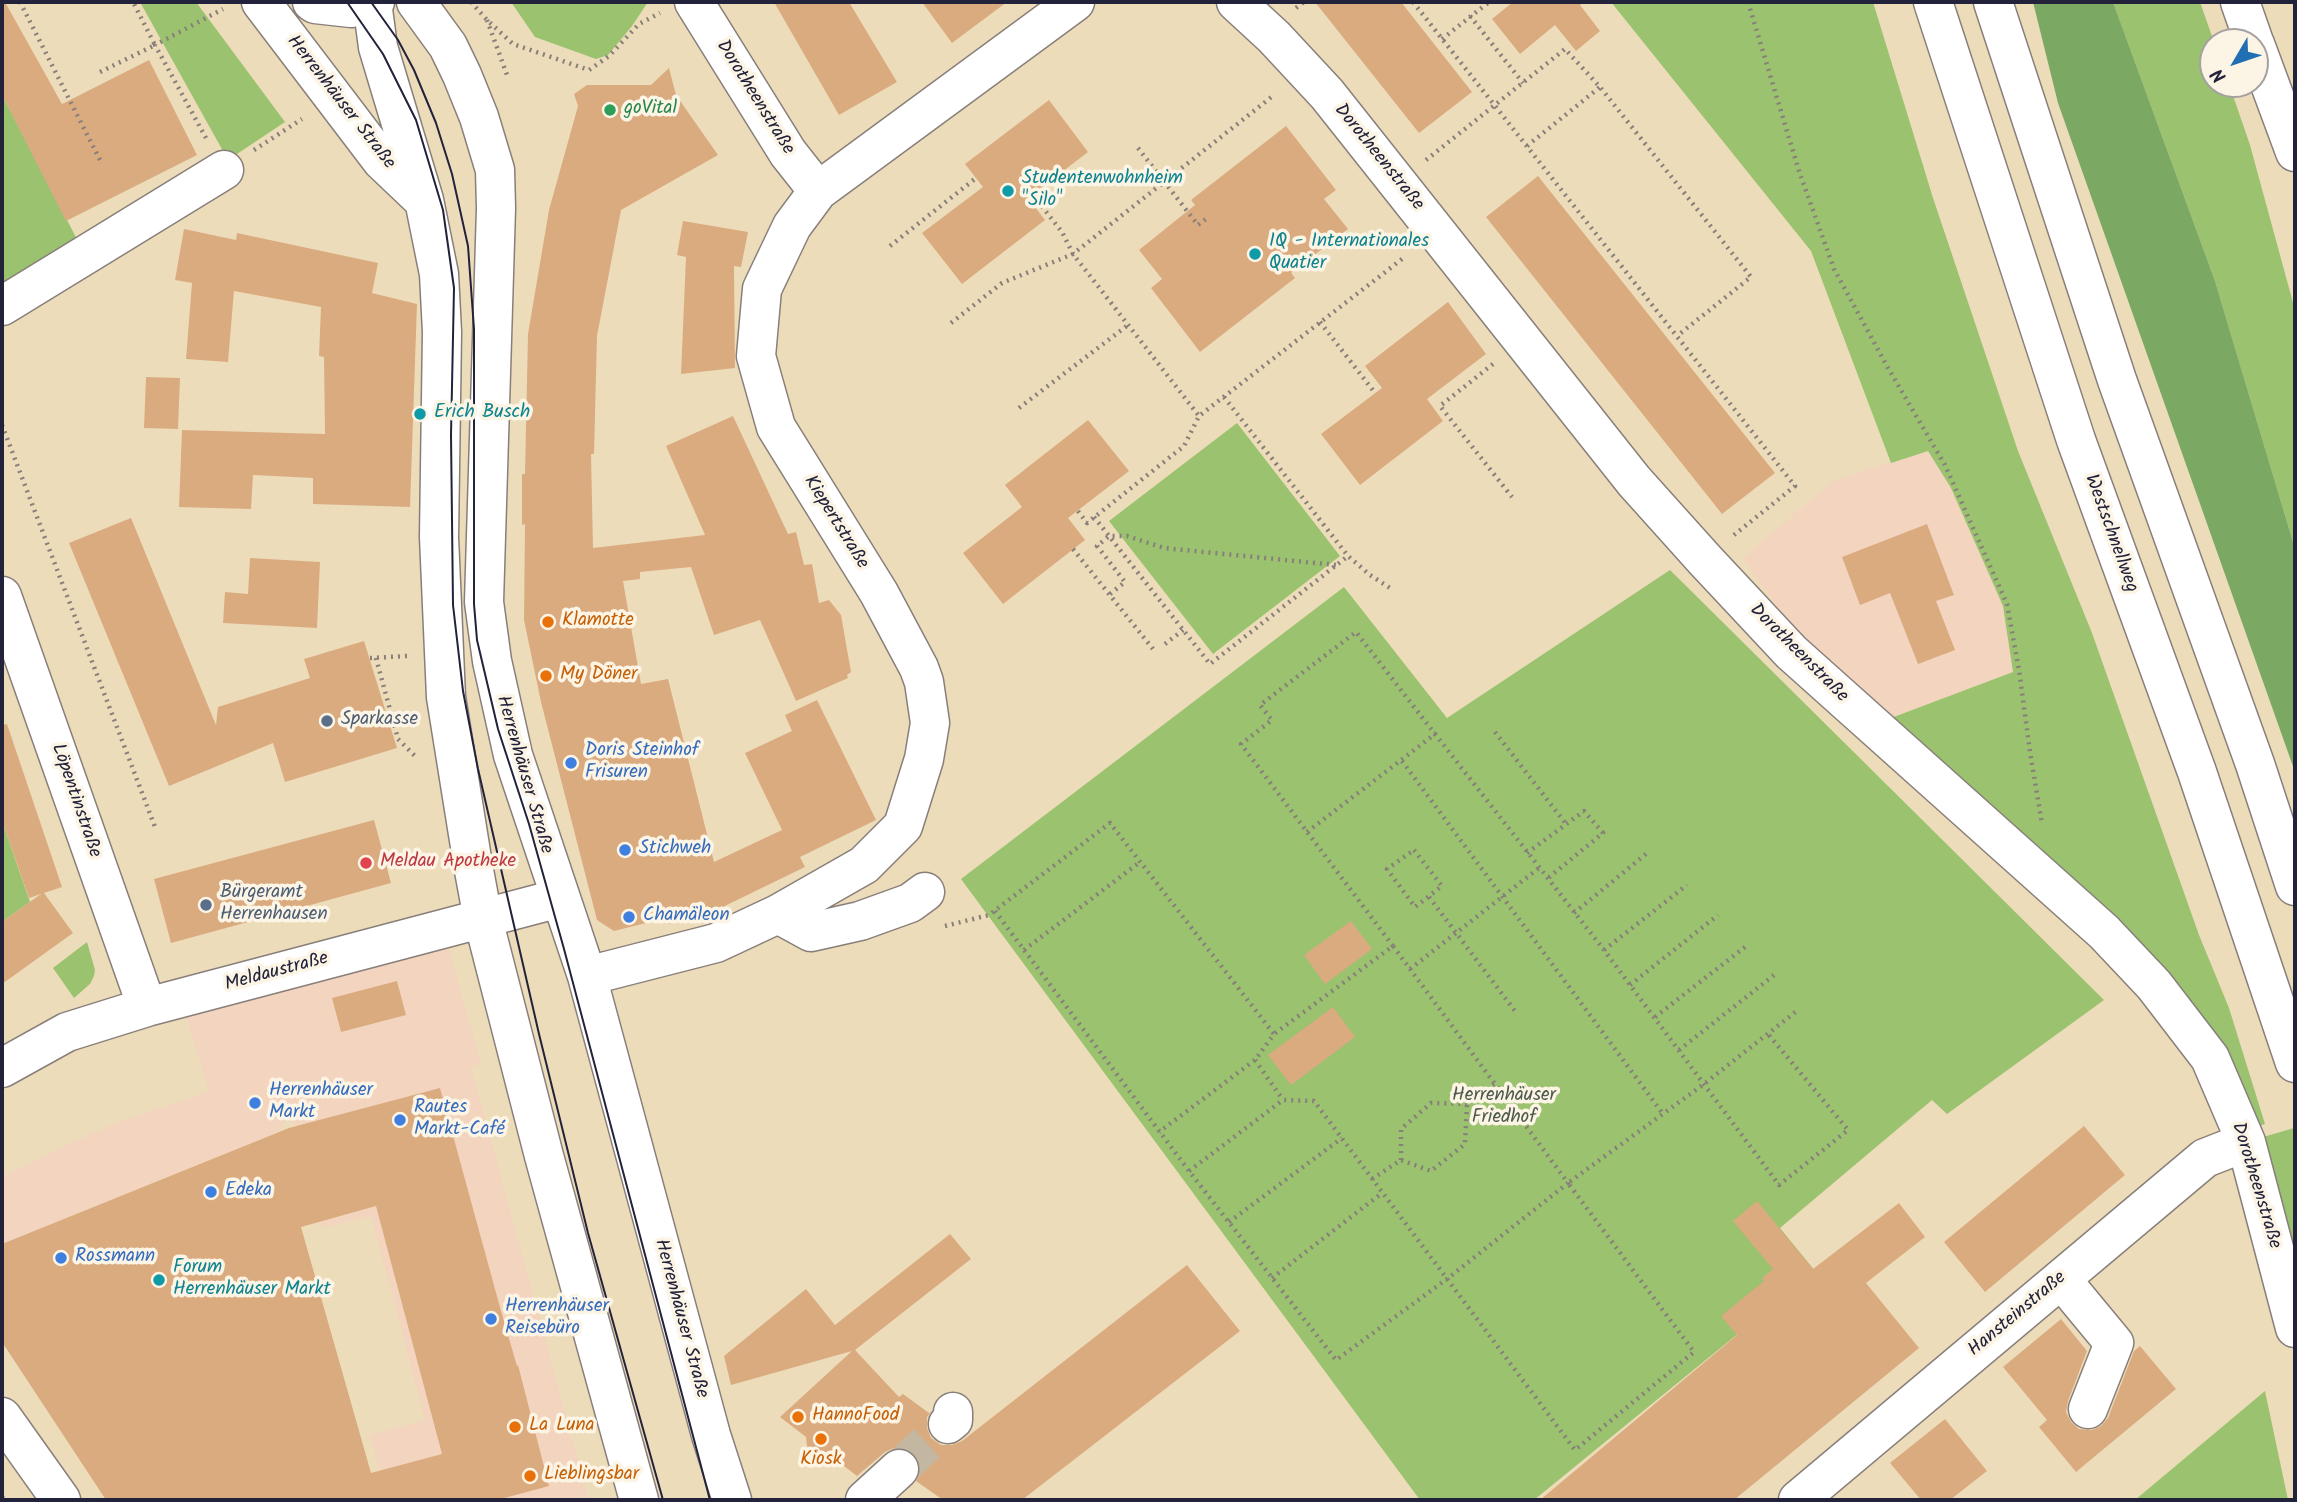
<!DOCTYPE html>
<html>
<head>
<meta charset="utf-8">
<style>
	body { margin:0 }
	#map { position:relative; width:2297px; height:1502px; overflow:hidden; background:#eddcba; font-family:Kalam,sans-serif }
	canvas { display:block }
	.frame { position:absolute; inset:0; border:4px solid #22223b; pointer-events:none }
	.north { position:absolute; left:2199px; top:28px; width:70px; height:70px; box-sizing:border-box; background:#fcf5e5; border:2px solid #a5a1a1; border-radius:50%; rotate:231deg; font-size:19px; font-weight:700; line-height:28px; text-align:center; color:#22223b }
	.north::after { content:''; display:block; margin:auto; width:24px; height:32px; background:#1f6fb2; clip-path:polygon(50% 0,100% 100%,50% 72%,0 100%) }
</style>
</head>
<body>
<div id="map">
<canvas width="2297" height="1502"></canvas>
<div class="frame"></div>
<div class="north">N</div>
</div>
<script>
const ctx = document.querySelector('canvas').getContext('2d');
ctx.lineJoin = 'round';
function paint(path, color) { ctx.fillStyle = color; ctx.fill(path, 'evenodd'); }
const poly = rows => new Path2D(rows.map(r => 'M' + r).join(''));
function stroke(path, color, width, dash) { ctx.strokeStyle = color; ctx.lineWidth = width; ctx.lineCap = dash ? 'butt' : 'round'; ctx.setLineDash(dash || []); ctx.stroke(path); }
function label(font, color, halo, rows, align = 'center') {
  ctx.font = font + ' Kalam,sans-serif'; ctx.lineWidth = 7; ctx.setLineDash([]); ctx.textBaseline = 'middle'; ctx.strokeStyle = halo; ctx.fillStyle = color; for (const [text, x, y, turn = 0] of rows) {
    ctx.save(); ctx.translate(x, y); ctx.rotate((+turn || 0) * Math.PI / 180); ctx.textAlign = isNaN(turn) ? turn : align; if (halo) ctx.strokeText(text, 0, 0); ctx.fillText(text, 0, 0); ctx.restore();
  }
}
const built = poly([
	[1928,451,1951,488,2003,606,2014,671,1891,718,1803,644,1743,558,1833,481],
	[447,942,481,1064,471,1067,589,1500,388,1500,370,1435,425,1420,371,1216,322,1228,292,1114,276,1133,2,1244,2,1176,115,1123,209,1092,186,1016],
	[397,982,405,1015,341,1032,332,999]
]);
const green = poly([
	[140,2,196,2,285,122,228,160],
	[511,2,648,2,632,26,608,55,596,59,535,37],
	[1611,2,1873,2,1933,198,2018,451,2092,633,2199,935,2229,1008,2265,1124,2253,1128,2220,1052,1891,718,2013,672,2003,606,1951,488,1928,451,1891,463,1811,251],
	[2113,2,2200,2,2214,42,2213,84,2229,84,2250,145,2295,310,2295,540,2293,542,2215,281],
	[2,95,81,247,2,298],
	[1237,423,1340,556,1213,654,1109,521],
	[1670,570,2104,1000,1947,1114,1932,1100,1780,1228,1815,1271,1534,1500,1420,1500,961,879,1344,587,1447,718],
	[2,821,30,902,2,922],
	[87,942,95,970,94,976,90,984,74,998,53,968],
	[2294,1128,2295,1132,2295,1328,2246,1142],
	[2265,1391,2288,1500,2135,1500]
]);
const forest = poly([
	[2033,2,2113,2,2215,281,2293,542,2295,544,2295,772,2058,103]
]);
const building = poly([
	[2,2,5,2,62,104,149,60,197,155,66,221,2,95],
	[774,2,849,2,897,82,839,115],
	[922,2,1007,2,952,43],
	[1315,2,1401,2,1472,92,1419,133],
	[1513,2,1584,2,1580,5,1600,31,1576,51,1555,25,1520,54,1492,19],
	[669,68,676,95,718,155,621,210,597,336,594,454,591,454,593,548,705,535,666,446,733,416,788,534,796,532,804,565,812,564,819,603,829,600,841,615,851,672,847,675,848,678,796,701,760,620,714,635,691,567,640,572,640,579,623,581,641,684,668,679,714,862,782,830,745,753,792,731,785,715,817,700,876,820,800,857,805,867,700,918,668,924,666,918,614,931,597,920,541,702,524,620,525,524,522,525,522,474,525,474,528,334,549,210,578,106,574,94,587,85,651,85],
	[1049,100,1088,152,1028,198,1045,220,962,284,922,233,983,187,965,164],
	[1286,126,1336,190,1324,199,1348,229,1291,273,1295,278,1200,352,1151,288,1162,279,1139,250,1195,205,1191,200],
	[1538,176,1775,473,1722,514,1486,217],
	[683,221,748,232,741,267,734,266,735,368,681,374,686,257,677,255],
	[184,229,236,240,237,233,378,263,372,293,417,304,410,507,313,504,313,478,253,475,251,509,179,507,182,430,325,434,324,357,319,356,321,307,234,291,228,362,186,359,192,283,175,280],
	[1448,302,1486,354,1427,399,1443,421,1360,485,1321,434,1382,388,1365,366],
	[146,377,180,378,178,429,144,428],
	[1088,420,1129,471,1068,518,1085,540,1003,604,963,553,1022,507,1005,485],
	[131,518,216,725,218,707,310,678,304,659,364,641,397,748,285,782,273,743,169,786,69,543],
	[1927,524,1954,595,1936,601,1955,650,1918,664,1890,593,1860,605,1842,557],
	[250,558,320,562,317,628,223,623,225,592,248,594],
	[7,724,62,887,44,893,73,933,2,984,2,922,41,894,29,898,2,821,2,725],
	[374,820,391,883,171,943,154,879],
	[1351,921,1372,949,1325,984,1304,955],
	[397,981,406,1015,341,1032,332,998],
	[1333,1007,1355,1037,1291,1085,1268,1055],
	[440,1088,501,1311,517,1366,518,1365,549,1486,497,1500,106,1500,2,1342,2,1244,289,1128],
	[376,1206,442,1454,371,1473,301,1227],
	[2084,1126,2125,1175,1985,1292,1944,1242],
	[1757,1201,1813,1269,1899,1203,1925,1237,1866,1283,1919,1348,1734,1500,1540,1500,1737,1335,1721,1316,1764,1281,1762,1278,1773,1269,1733,1221],
	[950,1234,971,1259,855,1350,899,1397,903,1394,929,1413,931,1412,927,1417,927,1428,931,1438,941,1445,952,1445,962,1441,1187,1265,1240,1331,1022,1500,943,1500,916,1481,920,1475,920,1464,915,1454,905,1448,894,1448,885,1452,857,1476,831,1456,822,1457,807,1446,806,1437,780,1417,852,1351,731,1385,724,1356,806,1289,835,1325],
	[2061,1319,2087,1351,2068,1401,2066,1412,2071,1422,2079,1429,2092,1430,2101,1426,2108,1418,2134,1351,2140,1346,2176,1389,2076,1472,2039,1427,2047,1420,2003,1367],
	[1945,1419,1987,1471,1950,1500,1921,1500,1890,1463]
]);
const minorTunnel = poly([
	[899,1469,948,1424]
]);
const path = poly([
	[20,2,101,162],
	[471,2,487,20,513,44,589,70,609,56,639,24,660,13],
	[1413,2,1795,486,1734,535],
	[1748,2,1799,171,1834,269,1888,368,1945,465,2007,604,2019,670,2030,752,2042,824],
	[1296,8,1304,2],
	[1470,16,1523,83],
	[487,20,507,75],
	[1442,39,1489,2],
	[100,72,155,45,133,2],
	[206,138,155,45,223,9],
	[1527,146,1600,87],
	[1138,148,1198,225,1206,219],
	[254,150,302,119],
	[1426,160,1565,49,1600,87,1751,277,1677,336],
	[1033,195,1062,232,1073,254,1199,416],
	[890,246,976,178],
	[1320,322,1375,393],
	[951,323,1002,283,1073,254,1274,95],
	[1493,364,1440,406,1512,497],
	[1224,397,1348,556,1370,575,1393,590],
	[1019,408,1128,325],
	[2,425,155,827],
	[1078,511,1087,523,1184,446,1199,416,1406,256],
	[1094,517,1210,664,1348,556],
	[1073,549,1153,649],
	[1110,594,1125,582,1097,546,1109,536,1127,536,1164,548,1336,565],
	[1165,644,1183,630],
	[370,658,407,656],
	[376,658,398,739,417,758],
	[1495,732,1566,824],
	[1402,761,1663,1114],
	[1307,832,1435,734,1604,950,1779,1185,1848,1130,1768,1034],
	[1414,850,1442,886,1415,907,1387,869,1414,850],
	[1527,853,1584,811,1603,833,1547,879],
	[1429,897,1515,1011],
	[995,911,1189,1171,1336,1360,1447,1279,1568,1183,1393,946,1274,1034],
	[1574,913,1646,854],
	[945,926,989,915,1110,823,1274,1034,1255,1060,1159,1132],
	[1393,946,1241,744,1272,720,1260,705,1356,632,1435,734],
	[1024,950,1140,862],
	[1604,950,1687,885],
	[1410,969,1539,868],
	[1630,985,1718,915],
	[1655,1017,1745,947],
	[1679,1050,1778,972],
	[1255,1060,1283,1100],
	[1401,1160,1401,1129,1431,1103,1467,1104],
	[1189,1171,1283,1100,1314,1101,1575,1450,1694,1352,1568,1183,1704,1084,1798,1010],
	[1372,1179,1401,1160,1431,1171,1465,1144,1467,1104,1494,1084],
	[1229,1222,1342,1138],
	[1272,1278,1382,1193],
	[2,1497,5,1500]
]);
const minor = poly([
	[261,2,382,161,423,200],
	[312,2,315,4,351,8,375,2],
	[372,2,378,47,424,200,439,274,442,332,439,537,446,697,473,865,483,919,544,1156,639,1500],
	[416,2,448,46,462,75,479,117,495,170,496,208,484,602,492,661,513,755,587,976,711,1435,732,1500],
	[694,2,788,153,818,191],
	[1236,2,1274,37,1327,94,1634,481,1704,559,1791,652,2104,932,2154,985,2210,1058,2246,1142,2295,1328],
	[2240,2,2254,42],
	[2255,44,2295,152],
	[2,306,224,170],
	[2,596,147,1007],
	[778,914,811,932,860,921,910,903,925,892],
	[587,976,716,943,778,914,864,865,903,826,924,759,930,723,924,682,919,668,879,593,776,427,756,356,762,289,792,226,818,191,1075,2],
	[2,1068,67,1032,147,1007,560,898],
	[2061,1279,2114,1343,2088,1409],
	[2,1417,61,1500],
	[948,1424,953,1420,953,1412],
	[865,1500,899,1469],
	[1798,1500,2205,1158,2246,1142]
]);
const highway = poly([
	[1933,2,2076,440,2197,772,2295,1063],
	[1993,2,2117,380,2255,764,2295,886]
]);
const tram = poly([
	[347,2,383,54,416,120,443,210,454,288,451,435,453,605,463,691,478,769,539,1034,588,1233,663,1500],
	[371,2,398,40,414,70,436,123,452,174,468,246,474,329,474,604,477,640,498,729,529,824,564,949,710,1500]
]);
const markers = [
	[610,110,7,"#2e9e5b"],
	[1008,191,7,"#0f9aa8"],
	[1255,254,7,"#0f9aa8"],
	[420,414,7,"#0f9aa8"],
	[548,622,7,"#e8710a"],
	[546,676,7,"#e8710a"],
	[327,721,7,"#5c6f8a"],
	[571,763,7,"#3f7fe0"],
	[625,850,7,"#3f7fe0"],
	[366,863,7,"#e0444e"],
	[206,905,7,"#5c6f8a"],
	[629,917,7,"#3f7fe0"],
	[255,1103,7,"#3f7fe0"],
	[400,1120,7,"#3f7fe0"],
	[211,1192,7,"#3f7fe0"],
	[61,1258,7,"#3f7fe0"],
	[159,1280,7,"#0f9aa8"],
	[491,1319,7,"#3f7fe0"],
	[798,1417,7,"#e8710a"],
	[515,1427,7,"#e8710a"],
	[821,1439,7,"#e8710a"],
	[530,1476,7,"#e8710a"]
];
const streetNames = [
	["Dorotheenstraße",754,98,58],
	["Herrenhäuser Straße",340,103,52],
	["Dorotheenstraße",1378,158,51],
	["Kiepertstraße",835,523,58],
	["Westschnellweg",2110,534,70],
	["Dorotheenstraße",1798,654,45],
	["Herrenhäuser Straße",523,775,74],
	["Löpentinstraße",75,801,71],
	["Meldaustraße",277,973,-15],
	["Dorotheenstraße",2255,1186,73],
	["Hansteinstraße",2018,1315,-40],
	["Herrenhäuser Straße",680,1319,75]
];
const leisureNames = [
	["goVital",624,110]
];
const cultureNames = [
	["Studentenwohnheim",1022,180],
	["\"Silo\"",1022,202],
	["IQ - Internationales",1269,243],
	["Quatier",1269,265],
	["Erich Busch",434,414],
	["Forum",173,1269],
	["Herrenhäuser Markt",173,1291]
];
const foodNames = [
	["Klamotte",562,622],
	["My Döner",560,676],
	["HannoFood",812,1417],
	["La Luna",529,1427],
	["Kiosk",821,1461,"center"],
	["Lieblingsbar",544,1476]
];
const serviceNames = [
	["Sparkasse",341,721],
	["Bürgeramt",220,894],
	["Herrenhausen",220,916]
];
const shopNames = [
	["Doris Steinhof",585,752],
	["Frisuren",585,774],
	["Stichweh",639,850],
	["Chamäleon",643,917],
	["Herrenhäuser",269,1092],
	["Markt",269,1114],
	["Rautes",414,1109],
	["Markt-Café",414,1131],
	["Edeka",225,1192],
	["Rossmann",75,1258],
	["Herrenhäuser",505,1308],
	["Reisebüro",505,1330]
];
const healthNames = [
	["Meldau Apotheke",380,863]
];
const parkNames = [
	["Herrenhäuser",1504,1097],
	["Friedhof",1504,1119]
];
paint(built, '#f3d4bf');
paint(green, '#9ac26f');
paint(forest, '#7ba862');
paint(building, '#dbab80');
stroke(minorTunnel, '#c4b7a1', 38, [38, 19]);
stroke(minor, '#887f7a', 41);
stroke(highway, '#887f7a', 41);
stroke(path, '#887f7a', 4.5, [2, 5]);
stroke(minor, '#fff', 38);
stroke(highway, '#fff', 38);
stroke(tram, '#22223b', 2);
for (const [x, y, r, color] of markers) { const dot = new Path2D(); dot.arc(x, y, r, 0, 2 * Math.PI); ctx.fillStyle = color; ctx.fill(dot); stroke(dot, '#fcf5e5', 2.5); }
label('19px', '#22223b', '#fcf5e5', streetNames);
label('19px', '#27864d', '#fcf5e5', leisureNames, 'left');
label('19px', '#0d838f', '#fcf5e5', cultureNames, 'left');
label('19px', '#c56008', '#fcf5e5', foodNames, 'left');
label('19px', '#4e5e75', '#fcf5e5', serviceNames, 'left');
label('19px', '#366cbe', '#fcf5e5', shopNames, 'left');
label('19px', '#be3a42', '#fcf5e5', healthNames, 'left');
label('19px', '#4c5a4d', '#fcf5e5', parkNames);
</script>
</body>
</html>
